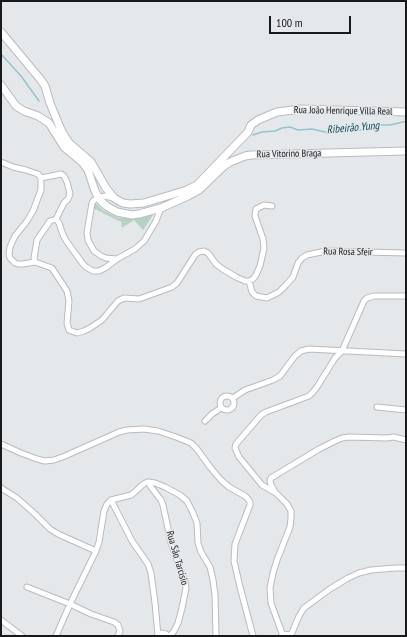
<!DOCTYPE html>
<html>
<head>
<meta charset="utf-8">
<style>
	body { margin:0 }
	#map { position:relative; width:407px; height:637px; overflow:hidden; background:#e5e8eb; font-family:"PT Sans Narrow",sans-serif }
	canvas { display:block }
	.frame { position:absolute; inset:0; border:2px solid #18191a; pointer-events:none }
	.scale { position:absolute; left:269px; top:16px; width:82px; height:18px; box-sizing:border-box; border:2px solid #18191a; border-top:0; padding-left:5px; font-size:12px; line-height:14px; white-space:nowrap; color:#18191a; -webkit-text-stroke:3px #e5e8eb; paint-order:stroke }
</style>
</head>
<body>
<div id="map">
<canvas width="407" height="637"></canvas>
<div class="frame"></div>
<div class="scale">100 m</div>
</div>
<script>
const ctx = document.querySelector('canvas').getContext('2d');
ctx.lineJoin = 'round';
function paint(path, color) { ctx.fillStyle = color; ctx.fill(path, 'evenodd'); }
const poly = rows => new Path2D(rows.map(r => 'M' + r).join(''));
function stroke(path, color, width, dash) { ctx.strokeStyle = color; ctx.lineWidth = width; ctx.lineCap = dash ? 'butt' : 'round'; ctx.setLineDash(dash || []); ctx.stroke(path); }
function label(font, color, halo, rows, align = 'center') {
  ctx.font = font + ' "PT Sans Narrow",sans-serif'; ctx.lineWidth = 3; ctx.setLineDash([]); ctx.textBaseline = 'middle'; ctx.strokeStyle = halo; ctx.fillStyle = color; for (const [text, x, y, turn = 0] of rows) {
    ctx.save(); ctx.translate(x, y); ctx.rotate((+turn || 0) * Math.PI / 180); ctx.textAlign = isNaN(turn) ? turn : align; if (halo) ctx.strokeText(text, 0, 0); ctx.fillText(text, 0, 0); ctx.restore();
  }
}
const green = poly([
	[95,203,103,210,112,215,119,218,131,218,152,214,153,215,143,230,134,220,122,228,121,221,119,221,93,208]
]);
const stream = poly([
	[1,54,21,76,39,101],
	[253,135,262,132,275,131,282,128,290,127,298,130,312,129,325,132,330,132,334,130,346,129,354,130,363,130,369,127,377,125,390,125,403,122,406,122]
]);
const minor = poly([
	[1,162,13,167,26,170,38,174,41,178,41,190,33,211,27,221,15,236,10,247,9,254,10,258,15,263,18,264,23,264,35,262,52,268,67,291,69,301,67,323,69,330,77,333,84,331,90,328,102,320,118,301,124,298,139,299,164,290,172,287,177,283,195,255,199,252,204,251,208,253,216,264,221,268,236,277,245,281,249,281,253,279,256,275,260,266,264,248,263,239,255,216,256,209,264,205,272,206],
	[41,178,61,174,64,176,67,182,70,194,68,199,64,203,56,219],
	[114,198,104,196,94,200,92,203,87,233,88,240,94,251,101,256,106,258,117,259],
	[56,219,59,223,63,235,67,242,83,264,86,267,93,271,99,271,105,268,117,259,135,249,144,241,156,221,161,208],
	[35,262,34,258,37,240,50,221,56,219],
	[249,281,252,292,256,296,267,298,279,292,286,285,293,277,298,263,302,258,307,255,326,251,406,253],
	'220 403a7 7 0 1 1 14 0a7 7 0 1 1-14 0Z',
	[233,398,245,390,273,380,280,376,295,356,301,351,309,349,406,354],
	[377,407,406,410],
	[205,421,212,414,221,408],
	[1,444,21,453,37,459,45,461,54,460,65,456,119,432,127,430,144,429,158,431,176,437,191,443,197,449,210,467,221,480,229,487,245,496,248,499,250,502,250,505,235,544,234,561,240,587,253,636],
	[148,482,151,487,161,500,163,505,171,543,185,582,186,588,182,608,178,623,174,631,170,636],
	[1,488,17,498,35,514,50,529,58,534,96,551],
	[275,492,271,485,270,481,271,478,319,449,335,441,342,438,349,437,387,438,394,437,406,440],
	[111,500,132,541,148,564,151,573,155,603,158,635],
	[27,587,70,604,91,614,114,622,118,625,120,631,118,636],
	[1,620,22,636],
	[282,634,291,635,299,616,304,608,330,589,348,578,359,573,371,570,396,568,406,568],
	[56,636,70,604,96,551,99,542,104,511,107,504,111,500,131,495,135,492,141,486,145,483,148,482,155,483,165,487,180,495,187,501,193,513,197,523,198,543,201,552,210,567,213,580,215,595,216,636],
	[157,636,162,633,166,634,168,636],
	[283,636,271,603,270,588,273,573,277,560,290,527,291,518,291,511,287,504,276,493,262,485,239,457,235,448,236,444,261,415,266,412,309,396,313,392,317,387,335,358,342,351,364,301,367,298,374,296,406,296]
]);
const major = poly([
	[1,32,41,80,45,86,50,103,59,125,62,132,69,143,91,162,106,188,114,198,123,203,130,204,144,203,187,190,197,185,248,132,251,125,258,120,277,112,301,109,406,112],
	[1,85,16,106,24,111,38,116,49,123,64,147,82,162,88,170,95,191,100,200,104,204,108,207,117,212,132,215,139,214,161,208,188,196,199,190,224,166,230,162,245,156,251,155,406,151]
]);
const streetNames = [
	["Rua João Henrique Villa Real",343,111,1],
	["Rua Vitorino Braga",289,154,-1],
	["Rua Rosa Sfeir",348,252,1],
	["Rua São Tarcísio",177,558,74]
];
const waterNames = [
	["Ribeirão Yung",353,128,-5]
];
paint(green, '#b7d1c2');
stroke(stream, '#97c3cf', 1.5);
stroke(minor, '#b9bbbe', 7);
stroke(major, '#b9bbbe', 9);
stroke(minor, '#fff', 5);
stroke(major, '#fff', 7);
label('10px', '#18191a', '#e5e8eb', streetNames);
label('italic 11px', '#0a4a58', '#e5e8eb', waterNames);
</script>
</body>
</html>
